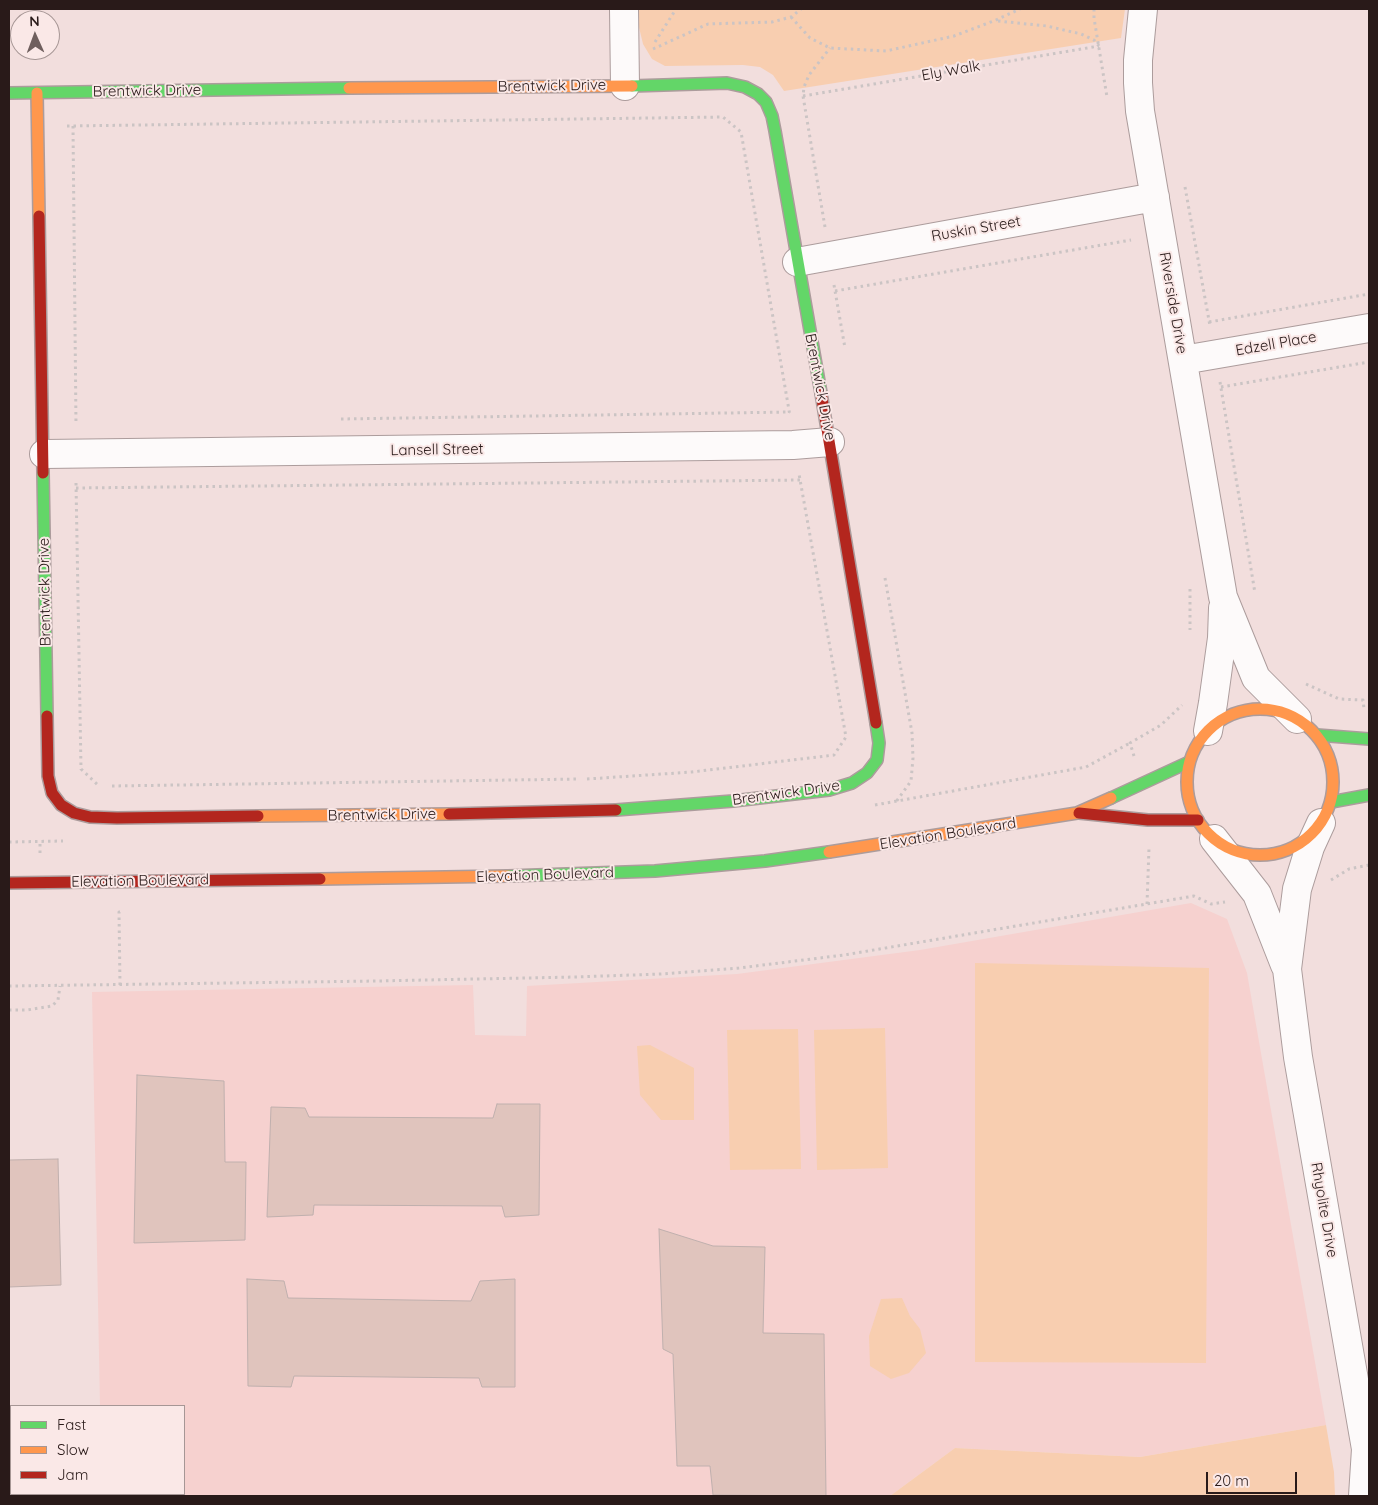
<!DOCTYPE html>
<html>
<head>
<meta charset="utf-8">
<style>
	body { margin:0 }
	#map { position:relative; width:1378px; height:1505px; overflow:hidden; background:#f2dedd; font-family:Quicksand,sans-serif }
	canvas { display:block }
	.frame { position:absolute; inset:0; border:10px solid #291a19; pointer-events:none }
	.legend { position:absolute; left:10px; top:1405px; width:175px; height:90px; box-sizing:border-box; background:#fae8e7; border:1px solid #a69695; margin:0; padding:6px 9px; list-style:none; font-size:15px; color:#291a19 }
	.legend li { display:flex; align-items:center; gap:10px; height:25px }
	.legend b { width:25px; border:1px solid #a69695 }
	.north { position:absolute; left:10px; top:10px; width:50px; height:50px; box-sizing:border-box; background:#fae8e7; border:1px solid #a69695; border-radius:50%; rotate:358deg; font-size:14px; font-weight:700; line-height:20px; text-align:center; color:#291a19 }
	.north::after { content:''; display:block; margin:auto; width:18px; height:22px; background:#6f5f5e; clip-path:polygon(50% 0,100% 100%,50% 72%,0 100%) }
	.scale { position:absolute; left:1206px; top:1472px; width:91px; height:22px; box-sizing:border-box; border:2px solid #291a19; border-top:0; padding-left:6px; font-size:15px; line-height:18px; white-space:nowrap; color:#291a19; -webkit-text-stroke:4px #fae8e7; paint-order:stroke }
</style>
</head>
<body>
<div id="map">
<canvas width="1378" height="1505"></canvas>
<div class="frame"></div>
<ul class="legend">
<li><b style="height:6px;background:#63d668"></b>Fast</li>
<li><b style="height:6px;background:#ff974d"></b>Slow</li>
<li><b style="height:6px;background:#b3261e"></b>Jam</li>
</ul>
<div class="north">N</div>
<div class="scale">20 m</div>
</div>
<script>
const ctx = document.querySelector('canvas').getContext('2d');
ctx.lineJoin = 'round';
function paint(path, color) { ctx.fillStyle = color; ctx.fill(path, 'evenodd'); }
const poly = rows => new Path2D(rows.map(r => 'M' + r).join(''));
function stroke(path, color, width, dash) { ctx.strokeStyle = color; ctx.lineWidth = width; ctx.lineCap = dash ? 'butt' : 'round'; ctx.setLineDash(dash || []); ctx.stroke(path); }
function label(font, color, halo, rows, align = 'center') {
  ctx.font = font + ' Quicksand,sans-serif'; ctx.lineWidth = 4; ctx.setLineDash([]); ctx.textBaseline = 'middle'; ctx.strokeStyle = halo; ctx.fillStyle = color; for (const [text, x, y, turn = 0] of rows) {
    ctx.save(); ctx.translate(x, y); ctx.rotate((+turn || 0) * Math.PI / 180); ctx.textAlign = isNaN(turn) ? turn : align; if (halo) ctx.strokeText(text, 0, 0); ctx.fillText(text, 0, 0); ctx.restore();
  }
}
const built = poly([
	[1191,903,1227,919,1247,973,1326,1425,1140,1457,955,1448,890,1496,102,1496,102,1494,184,1494,184,1406,100,1406,92,992,473,985,475,1035,526,1036,527,986,737,974,920,950]
]);
const green = poly([
	[638,9,1125,9,1121,38,784,91,773,75,760,67,743,65,665,66,652,59,643,44,638,23],
	[975,963,1209,968,1206,1363,975,1362],
	[885,1028,888,1168,817,1170,814,1030],
	[798,1029,801,1169,730,1170,727,1030],
	[650,1045,694,1068,694,1120,661,1120,640,1095,637,1046],
	[902,1298,910,1316,920,1329,926,1353,909,1373,891,1379,870,1366,869,1336,881,1299],
	[1326,1425,1334,1472,1335,1496,890,1496,955,1448,1140,1457]
]);
const building = poly([
	[137,1075,224,1081,225,1162,246,1162,245,1240,134,1243,137,1075],
	[497,1104,540,1104,539,1215,505,1217,502,1206,314,1205,313,1215,267,1217,271,1107,305,1108,309,1117,493,1118,497,1104],
	[58,1159,61,1285,9,1287,9,1160,58,1159],
	[659,1229,713,1246,765,1247,763,1333,824,1334,826,1496,713,1495,710,1466,677,1466,673,1354,663,1349,659,1229],
	[247,1279,284,1281,288,1298,471,1301,480,1281,515,1279,515,1387,482,1387,479,1378,294,1376,291,1387,248,1386,247,1279]
]);
const path = poly([
	[1094,9,1094,18,1107,97],
	[791,17,810,38,830,48,886,51,954,36,996,20,1020,9],
	[998,21,1047,26,1081,34,1094,40,1099,46],
	[655,42,676,9],
	[653,49,708,24,772,22,791,17,801,9],
	[803,96,1099,46],
	[67,126,723,117,741,132,790,416],
	[73,126,76,425],
	[1185,187,1210,326],
	[825,227,803,96,804,87,809,75,830,48],
	[834,285,845,348],
	[835,291,1131,240],
	[1209,322,1369,294],
	[1220,382,1255,593],
	[1221,387,1369,362],
	[341,419,790,412],
	[76,483,81,769,99,786],
	[76,488,801,480],
	[885,578,912,733,913,758,911,781,896,802],
	[1190,589,1190,630],
	[1306,684,1339,699,1363,700,1364,709],
	[1134,756,1130,743,1161,725,1182,705],
	[587,779,692,772,834,755,846,737,799,474],
	[112,786,579,779],
	[875,805,1086,767,1130,743],
	[9,842,63,841],
	[40,853,40,841],
	[1331,880,1349,869,1369,865],
	[1147,904,1149,848],
	[120,985,119,912,120,912],
	[9,986,376,981,575,977,661,974,739,968,844,955,1194,896,1211,904,1225,902],
	[9,1010,27,1010,52,1006,58,1000,60,986]
]);
const street = poly([
	[624,9,625,86],
	[1143,9,1138,60,1138,83,1140,111,1223,597,1256,678,1297,719],
	[797,262,1155,197],
	[1183,360,1369,328],
	[44,454,793,445,830,442],
	[1208,731,1213,703,1222,638,1223,608],
	[1321,823,1310,847,1297,889,1287,969,1298,1057,1366,1449,1363,1496],
	[1214,839,1257,894,1285,965]
]);
const fast = poly([
	[632,86,727,83,745,87,758,94,766,102,772,116,775,131,821,393],
	[9,93,349,88],
	[43,473,47,716],
	[1317,735,1369,739],
	[1111,798,1189,762],
	[1331,802,1369,795],
	[616,810,733,801,829,790,852,783,867,773,877,760,879,743,876,723],
	[508,876,655,871,765,861,829,852]
]);
const slow = poly([
	[349,88,632,86],
	[37,93,39,216],
	'1187 782a73 73 0 1 1 146 0a73 73 0 1 1-146 0Z',
	[258,816,449,814],
	[829,852,1077,813,1111,798],
	[320,879,508,876]
]);
const jam = poly([
	[39,216,43,473],
	[821,393,876,723],
	[47,716,48,776,52,793,61,805,74,813,90,817,117,818,258,816],
	[1079,813,1148,820,1198,820],
	[449,814,616,810],
	[9,883,320,879]
]);
const streetNames = [
	["Ely Walk",951,71,-10],
	["Brentwick Drive",552,86,-1],
	["Brentwick Drive",147,91,-1],
	["Ruskin Street",976,229,-10],
	["Riverside Drive",1173,303,80],
	["Edzell Place",1276,344,-10],
	["Brentwick Drive",820,387,79],
	["Lansell Street",437,450,-1],
	["Brentwick Drive",45,592,-91],
	["Brentwick Drive",786,793,-8],
	["Brentwick Drive",382,815,-1],
	["Elevation Boulevard",948,834,-9],
	["Elevation Boulevard",545,875,-2],
	["Elevation Boulevard",140,881,-1],
	["Rhyolite Drive",1324,1210,80]
];
paint(built, '#f6d1cf');
paint(green, '#f8ceb0');
paint(building, '#e0c4bd');
stroke(building, '#c0b0ae', 1);
stroke(street, '#ac9c9c', 30);
stroke(fast, '#ac9c9c', 14);
stroke(slow, '#ac9c9c', 14);
stroke(jam, '#ac9c9c', 14);
stroke(path, '#cbc4c4', 3, [2.5, 4]);
stroke(street, '#fdfafa', 28);
stroke(fast, '#63d668', 11);
stroke(slow, '#ff974d', 11);
stroke(jam, '#b3261e', 11);
label('15px', '#291a19', '#fae8e7', streetNames);
</script>
</body>
</html>
